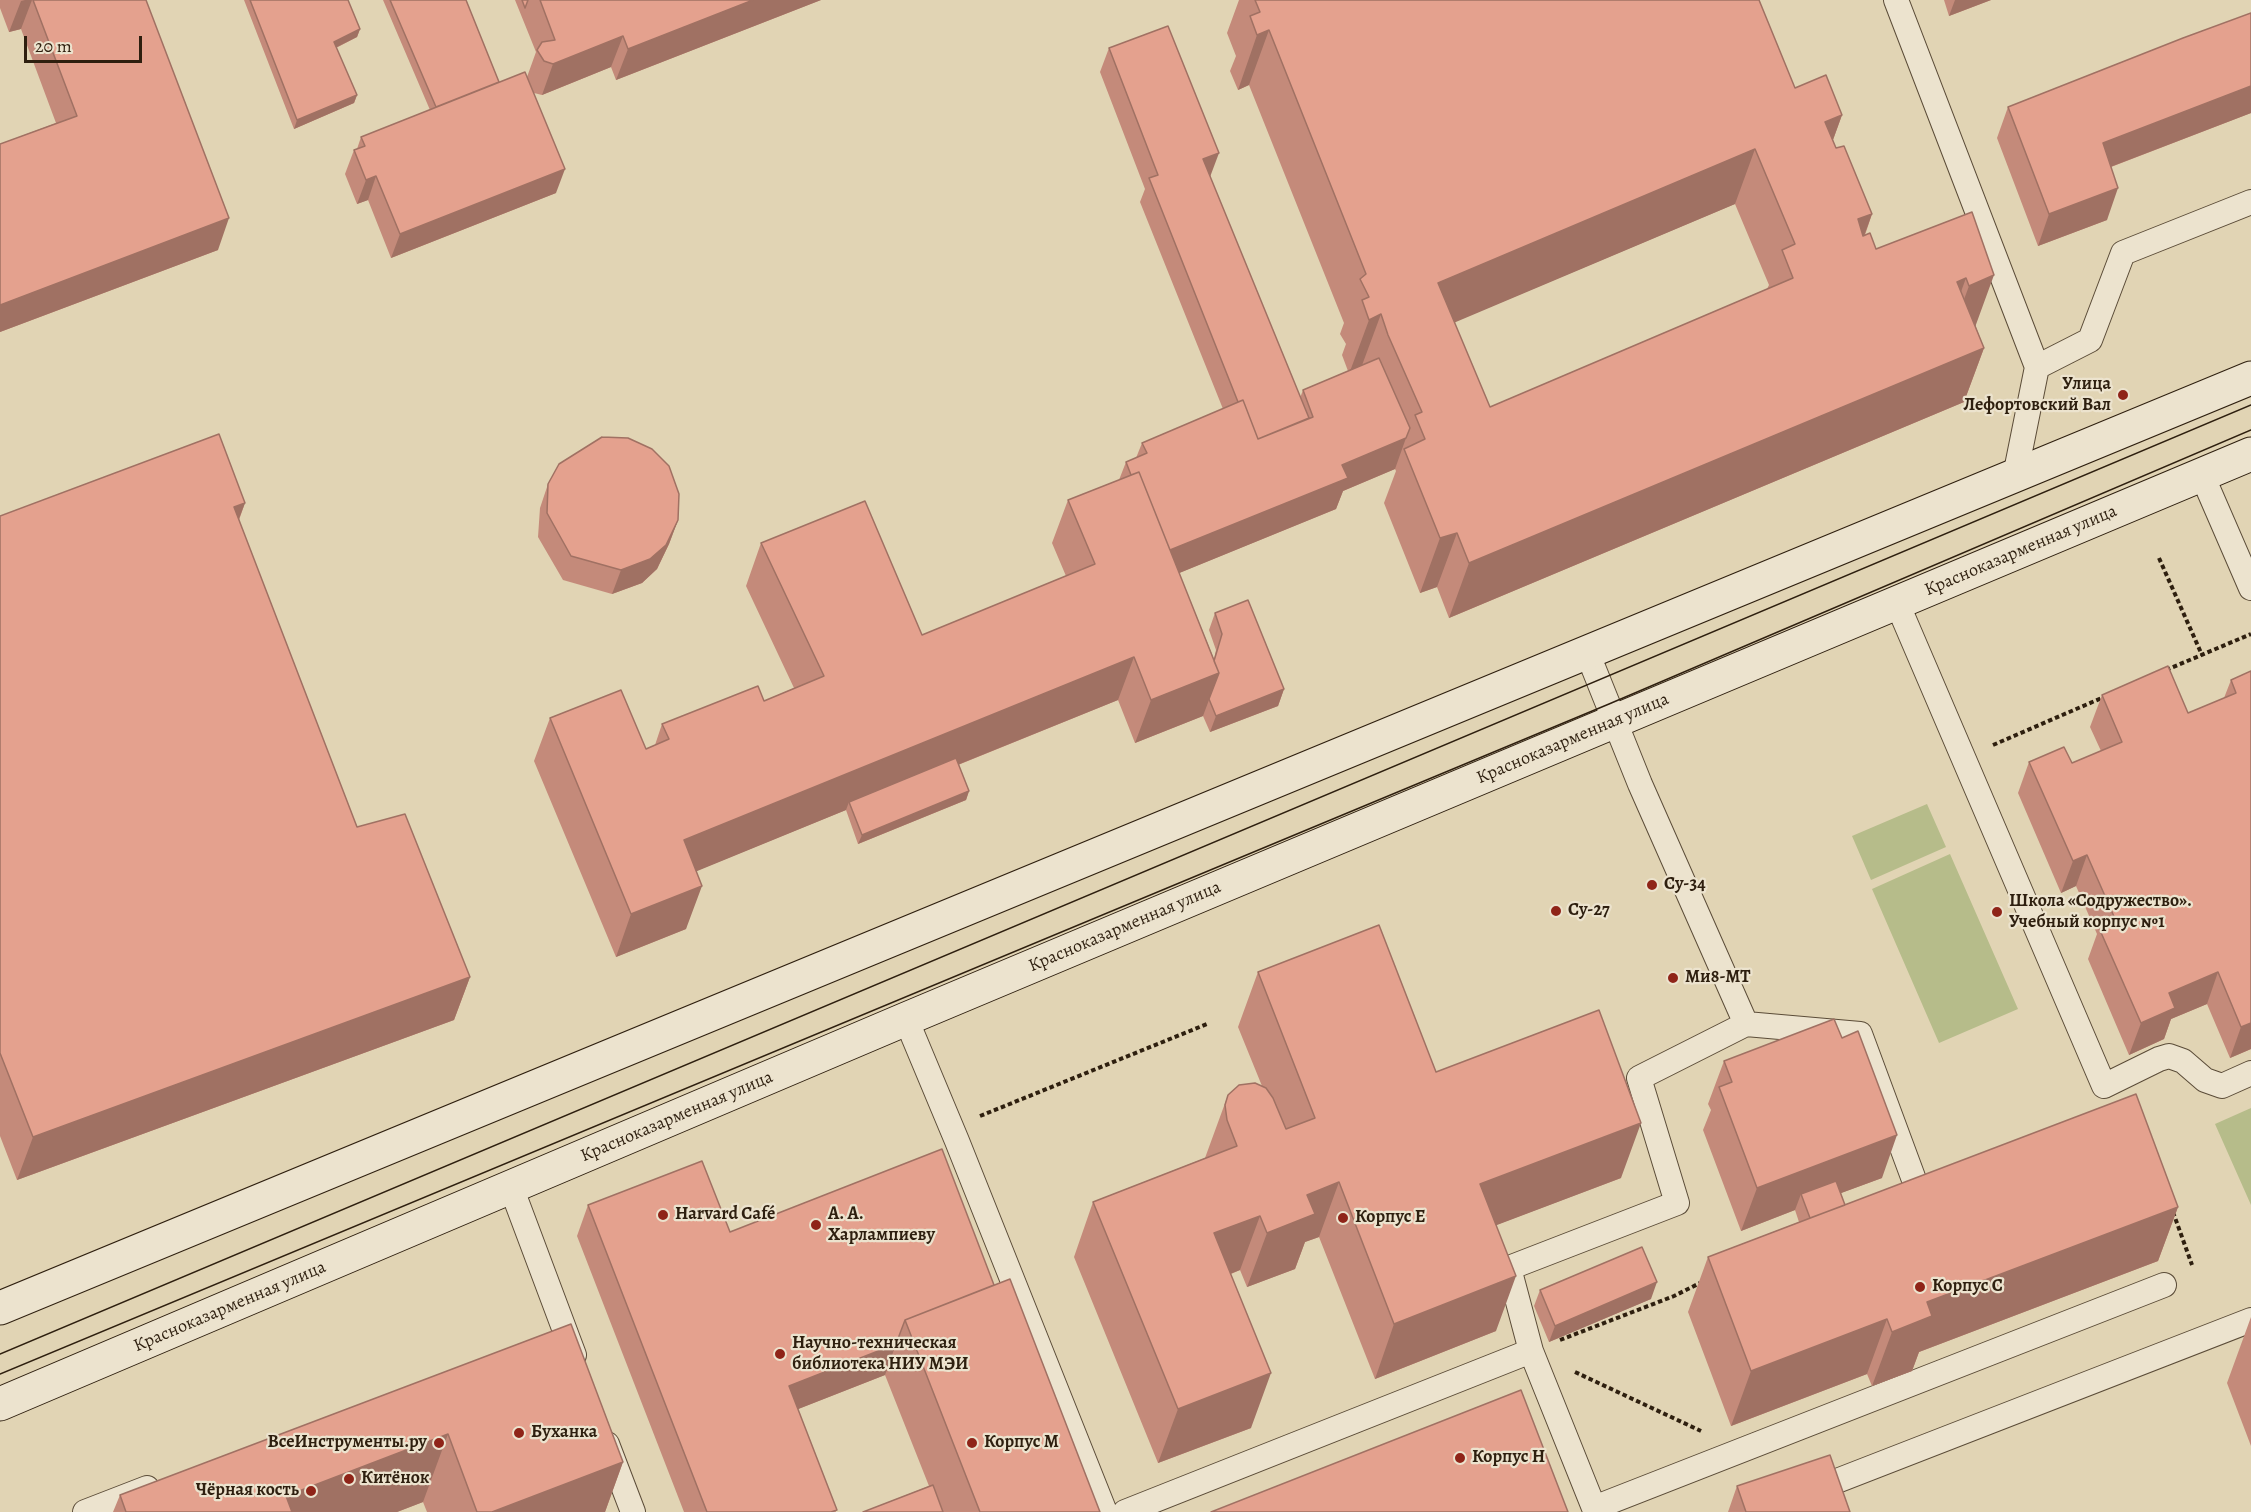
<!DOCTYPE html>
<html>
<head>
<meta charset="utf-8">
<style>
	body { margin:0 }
	#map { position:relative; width:2251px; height:1512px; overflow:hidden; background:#e1d4b4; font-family:Alegreya,serif }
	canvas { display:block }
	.scale { position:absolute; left:24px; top:36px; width:118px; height:27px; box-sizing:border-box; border:3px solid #2e1f0f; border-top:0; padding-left:8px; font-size:18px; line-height:21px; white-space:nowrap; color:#2e1f0f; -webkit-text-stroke:4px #ece3ce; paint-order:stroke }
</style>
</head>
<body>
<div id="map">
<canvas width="2251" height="1512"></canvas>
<div class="scale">20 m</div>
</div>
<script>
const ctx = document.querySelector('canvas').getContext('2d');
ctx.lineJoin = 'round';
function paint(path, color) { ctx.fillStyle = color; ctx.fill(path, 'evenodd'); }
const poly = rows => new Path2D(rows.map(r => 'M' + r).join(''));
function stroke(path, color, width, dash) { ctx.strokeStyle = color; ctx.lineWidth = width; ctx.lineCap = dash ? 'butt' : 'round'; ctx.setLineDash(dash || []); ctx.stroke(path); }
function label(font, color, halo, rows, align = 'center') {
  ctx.font = font + ' Alegreya,serif'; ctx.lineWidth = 4.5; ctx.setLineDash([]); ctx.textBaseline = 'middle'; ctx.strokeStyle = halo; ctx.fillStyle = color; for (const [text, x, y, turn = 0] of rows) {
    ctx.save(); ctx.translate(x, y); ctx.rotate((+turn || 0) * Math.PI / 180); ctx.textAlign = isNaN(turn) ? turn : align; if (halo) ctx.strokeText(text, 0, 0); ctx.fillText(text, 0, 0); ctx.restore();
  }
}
const green = poly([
	[1927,804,1946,847,1871,880,1852,836],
	[1950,854,2018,1009,1939,1043,1872,889],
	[2251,1108,2251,1205,2215,1124]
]);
const path = poly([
	[2159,558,2202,655],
	[2166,670,2251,634],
	[1993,745,2104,697],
	[980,1116,1207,1024],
	[2173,1212,2192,1265],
	[1560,1340,1674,1296,1700,1283],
	[1575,1372,1701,1431]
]);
const service = poly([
	[1896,0,2037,367,2015,476],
	[2037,367,2090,340,2123,253,2251,202],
	[2202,475,2251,588],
	[1897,603,2104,1086,2159,1059,2169,1056,2183,1061,2205,1080,2222,1086,2251,1073],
	[906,1019,957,1141,1105,1512],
	[1746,1024,1860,1034,1920,1196],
	[511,1187,574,1355],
	[1531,1351,1509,1268,1677,1203,1639,1078,1746,1024,1640,784,1587,652],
	[607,1444,633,1512],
	[85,1512,147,1488],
	[1125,1512,1531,1351,1594,1508,2164,1285],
	[1757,1512,2251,1320]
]);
const secondary = poly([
	[0,1308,2251,378],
	[0,1404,906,1019,2251,454]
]);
const tram = poly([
	[0,1354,2251,405],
	[0,1374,1609,704,2251,430]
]);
const wall = poly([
	[0,0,146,0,218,250,0,332,0,144,56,123,21,29,9,32,0,8],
	[244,0,348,0,360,29,357,37,336,48,357,95,354,103,294,129],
	[383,0,466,0,499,82,527,77,536,52,515,0,821,0,616,80,611,67,542,95,534,93,556,193,391,258,368,200,357,204,345,174,354,150,357,149,361,137,430,110],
	[1239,0,1759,0,1795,88,1842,115,1833,140,1836,148,1872,214,1865,235,1876,249,1972,212,1976,327,1984,348,1964,402,1449,618,1437,587,1420,593,1384,503,1396,471,1395,469,1343,491,1336,509,1179,573,1214,659,1216,650,1209,630,1215,613,1284,689,1278,706,1210,732,1203,716,1135,743,1118,700,958,765,969,791,966,800,858,844,846,810,696,871,686,929,616,957,534,761,550,718,646,749,655,745,662,724,764,701,794,688,746,586,761,543,922,635,1066,576,1052,543,1068,500,1119,480,1126,462,1136,458,1142,443,1223,409,1140,202,1145,189,1100,72,1109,48,1210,176,1300,398,1303,390,1348,371,1342,355,1346,344,1340,334,1344,323,1249,85,1238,90,1230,71,1236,56,1227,33],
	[1735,204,1769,285,1767,289,1490,407,1454,322],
	[1944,0,1991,0,1949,16],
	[2251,13,2251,113,2111,167,2107,220,2038,246,1997,138,2008,107],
	[548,484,678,520,669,544,657,569,642,583,612,594,563,580,538,537,540,508],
	[245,503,239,520,357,827,470,977,454,1020,17,1180,0,1136,0,516],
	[2251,671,2251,1049,2230,1058,2207,1004,2171,1019,2164,1039,2129,1055,2088,959,2097,934,2076,886,2061,893,2018,793,2029,762,2072,763,2101,751,2090,727,2102,695,2188,713,2224,698,2231,680],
	[1258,972,1436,1072,1621,1178,1496,1225,1496,1331,1375,1379,1319,1237,1305,1242,1295,1269,1247,1287,1240,1270,1231,1274,1251,1428,1158,1463,1074,1257,1093,1202,1205,1158,1228,1095,1262,1086,1238,1027],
	[1724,1061,1882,1178,1841,1193,1845,1205,2178,1207,2158,1261,1919,1352,1912,1371,1872,1386,1867,1374,1731,1426,1688,1312,1708,1257,1799,1222,1795,1210,1741,1231,1703,1130,1711,1110,1708,1104],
	[588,1205,730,1232,994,1285,1100,1512,863,1512,929,1486,885,1375,798,1409,836,1512,684,1512,577,1236],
	[1540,1290,1651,1299,1549,1342,1534,1306],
	[2251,1317,2251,1446,2227,1383],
	[571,1324,623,1462,605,1512,427,1512,423,1502,397,1512,113,1512,120,1495],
	[1737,1486,1850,1512,1728,1512]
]);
const shadedWall = poly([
	[25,0,32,0,21,29,9,32,21,1],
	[753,0,821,0,616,80,628,49],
	[1955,0,1991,0,1949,16],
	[360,29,357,37,331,50,334,42],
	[1269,30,1249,85,1238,90,1257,35],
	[623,36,611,67,542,95,553,64],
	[2251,86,2251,113,2092,174,2103,143],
	[357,95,354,103,294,129,297,120],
	[1842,115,1822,170,1825,122],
	[1755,149,1735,204,1418,338,1438,283],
	[1219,153,1210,177,1203,159],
	[565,169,556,193,391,258,400,234],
	[376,176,368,200,357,204,366,180],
	[2118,188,2107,220,2038,246,2049,214],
	[1872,214,1852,269,1858,219],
	[229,218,218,250,0,332,0,305],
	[1994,275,1974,330,1949,340,1969,286],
	[1966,278,1946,333,1957,282],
	[1381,314,1361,368,1349,374,1369,320],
	[1984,348,1964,402,1449,618,1469,563],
	[1406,438,1395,469,1343,491,1336,509,1150,585,1162,554,1342,465],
	[245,503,229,545,234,507],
	[678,520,669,544,657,569,642,583,612,594,621,570],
	[1457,533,1437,587,1420,593,1440,538],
	[1134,657,1118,700,851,808,849,802,846,810,668,883,684,840],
	[1219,673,1203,716,1135,743,1151,700],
	[1284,689,1278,706,1210,732,1216,716],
	[969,791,966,800,858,844,862,835],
	[2087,855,2076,886,2061,893,2073,861],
	[702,886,686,929,616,957,631,914],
	[2218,972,2207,1004,2171,1019,2164,1039,2129,1055,2141,1023,2169,993],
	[470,977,454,1020,17,1180,33,1137],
	[2251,1023,2251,1049,2230,1058,2241,1027],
	[1641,1123,1621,1178,1460,1239,1480,1184],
	[1897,1135,1882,1178,1806,1206,1801,1194,1795,1210,1741,1231,1757,1188],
	[1339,1182,1319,1237,1305,1242,1295,1269,1247,1287,1267,1233,1307,1195],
	[2178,1207,2158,1261,1919,1352,1912,1371,1872,1386,1892,1332,1927,1302],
	[1260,1216,1240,1270,1194,1288,1214,1233],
	[1516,1276,1496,1331,1375,1379,1394,1324],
	[1657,1282,1651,1299,1549,1342,1555,1326],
	[1887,1319,1867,1374,1731,1426,1751,1371],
	[896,1344,885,1375,778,1417,789,1386],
	[1271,1373,1251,1428,1158,1463,1178,1409],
	[448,1434,423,1502,397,1512,281,1512,286,1496],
	[623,1462,605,1512,492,1512]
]);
const building = poly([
	[33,0,146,0,229,218,0,305,0,144,77,116,33,0],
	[250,0,348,0,360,29,334,42,357,95,297,120,250,0],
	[390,0,466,0,499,82,436,107,390,0],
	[522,0,528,0,525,8,522,0],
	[540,0,753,0,628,49,623,36,553,64,544,61,537,50,542,42,555,40,540,0],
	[1255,0,1759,0,1795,88,1826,75,1842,115,1825,122,1836,148,1844,146,1872,214,1858,219,1863,236,1870,233,1876,249,1972,212,1994,275,1969,286,1966,278,1957,282,1984,348,1469,563,1457,533,1440,538,1404,449,1425,439,1415,415,1422,412,1388,335,1381,314,1369,320,1362,300,1369,297,1360,279,1366,274,1269,30,1257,35,1250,16,1260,12,1255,0],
	[1755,149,1795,244,1782,250,1793,278,1490,407,1438,283,1755,149],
	[2251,13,2251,86,2103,143,2118,188,2049,214,2008,107,2183,38,2251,13],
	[1168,26,1219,153,1203,159,1309,418,1258,439,1243,400,1238,402,1149,178,1158,175,1109,48,1168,26],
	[525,72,565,169,400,234,376,176,366,180,354,150,365,146,361,137,525,72],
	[1379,358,1410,428,1406,438,1342,465,1348,478,1170,550,1139,472,1131,475,1126,462,1147,453,1142,443,1243,400,1258,439,1313,417,1303,390,1379,358],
	[219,434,245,503,234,507,357,827,405,814,470,977,33,1137,0,1053,0,516,219,434],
	[602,437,628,438,652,449,669,466,679,494,678,520,666,545,650,559,621,570,571,556,547,513,548,484,559,464,602,437],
	[1139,472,1219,673,1151,700,1134,657,684,840,702,886,631,914,550,718,621,690,646,749,669,739,662,724,758,686,764,701,824,676,761,543,865,501,922,635,1095,564,1068,500,1139,472],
	[1248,600,1284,689,1216,716,1209,699,1219,673,1214,661,1222,634,1215,613,1248,600],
	[2168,666,2188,713,2236,693,2231,680,2251,671,2251,1023,2241,1027,2218,972,2169,993,2175,1008,2141,1023,2099,928,2116,921,2087,855,2073,861,2029,762,2064,747,2072,763,2122,742,2102,695,2168,666],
	[956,758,969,791,862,835,849,802,956,758],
	[1379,925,1436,1072,1599,1010,1641,1123,1480,1184,1516,1276,1394,1324,1339,1182,1307,1195,1315,1214,1267,1233,1260,1216,1214,1233,1271,1373,1178,1409,1093,1202,1237,1146,1227,1120,1225,1105,1228,1095,1239,1085,1255,1083,1266,1088,1273,1098,1286,1129,1315,1118,1258,972,1379,925],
	[1834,1019,1842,1038,1858,1031,1897,1135,1757,1188,1719,1087,1732,1082,1724,1061,1834,1019],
	[2136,1094,2178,1207,1927,1302,1932,1316,1892,1332,1887,1319,1751,1371,1708,1257,2136,1094],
	[942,1149,994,1285,905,1320,896,1344,789,1386,837,1510,831,1512,707,1512,588,1205,702,1161,730,1232,942,1149],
	[1836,1181,1845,1205,1810,1218,1801,1194,1836,1181],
	[1642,1247,1657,1282,1555,1326,1540,1290,1642,1247],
	[1010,1279,1100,1512,980,1512,905,1320,1010,1279],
	[571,1324,623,1462,492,1512,477,1512,448,1434,286,1496,292,1512,126,1512,120,1495,571,1324],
	[1521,1390,1568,1512,1211,1512,1521,1390],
	[1830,1455,1850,1512,1746,1512,1737,1486,1830,1455],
	[933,1485,943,1512,863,1512,933,1485]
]);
const markers = [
	[2123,395,6,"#8f2418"],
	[1652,885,6,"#8f2418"],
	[1556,911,6,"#8f2418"],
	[1997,912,6,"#8f2418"],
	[1673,978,6,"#8f2418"],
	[663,1215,6,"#8f2418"],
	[1343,1218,6,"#8f2418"],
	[816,1225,6,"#8f2418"],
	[1920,1287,6,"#8f2418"],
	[780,1354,6,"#8f2418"],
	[519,1433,6,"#8f2418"],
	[439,1443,6,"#8f2418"],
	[972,1443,6,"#8f2418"],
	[1460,1458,6,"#8f2418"],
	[349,1479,6,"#8f2418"],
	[311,1491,6,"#8f2418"]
];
const poiNames = [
	["Улица",2111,385,"right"],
	["Лефортовский Вал",2111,406,"right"],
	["Су-34",1664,885],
	["Школа «Содружество».",2009,902],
	["Учебный корпус №1",2009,923],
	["Су-27",1568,911],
	["Ми8-МТ",1685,978],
	["Harvard Café",675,1215],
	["А. А.",828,1215],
	["Харлампиеву",828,1236],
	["Корпус Е",1355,1218],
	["Корпус С",1932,1287],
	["Научно-техническая",792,1344],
	["библиотека НИУ МЭИ",792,1365],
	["Буханка",531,1433],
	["ВсеИнструменты.ру",427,1443,"right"],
	["Корпус М",984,1443],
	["Корпус Н",1472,1458],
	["Китёнок",361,1479],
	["Чёрная кость",299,1491,"right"]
];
const streetNames = [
	["Красноказарменная улица",2021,551,-23],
	["Красноказарменная улица",1573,739,-23],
	["Красноказарменная улица",1125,927,-23],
	["Красноказарменная улица",677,1117,-23],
	["Красноказарменная улица",230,1307,-23]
];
paint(green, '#b6bc8a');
stroke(service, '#5b4c38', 26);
stroke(secondary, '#2e1f0f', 35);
stroke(path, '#2e1f0f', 4, [4.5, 3]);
stroke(service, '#ece3ce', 24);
stroke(secondary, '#ece3ce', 33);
stroke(tram, '#2e1f0f', 1.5);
paint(wall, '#c48a7a');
paint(shadedWall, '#a07163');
paint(building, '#e4a18e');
stroke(building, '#a07163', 1.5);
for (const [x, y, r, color] of markers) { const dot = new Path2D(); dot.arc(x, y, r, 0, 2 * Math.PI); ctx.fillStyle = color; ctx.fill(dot); stroke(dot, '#ece3ce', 2); }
label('bold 18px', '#2e1f0f', '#ece3ce', poiNames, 'left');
label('18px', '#2e1f0f', '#ece3ce', streetNames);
</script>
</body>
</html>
